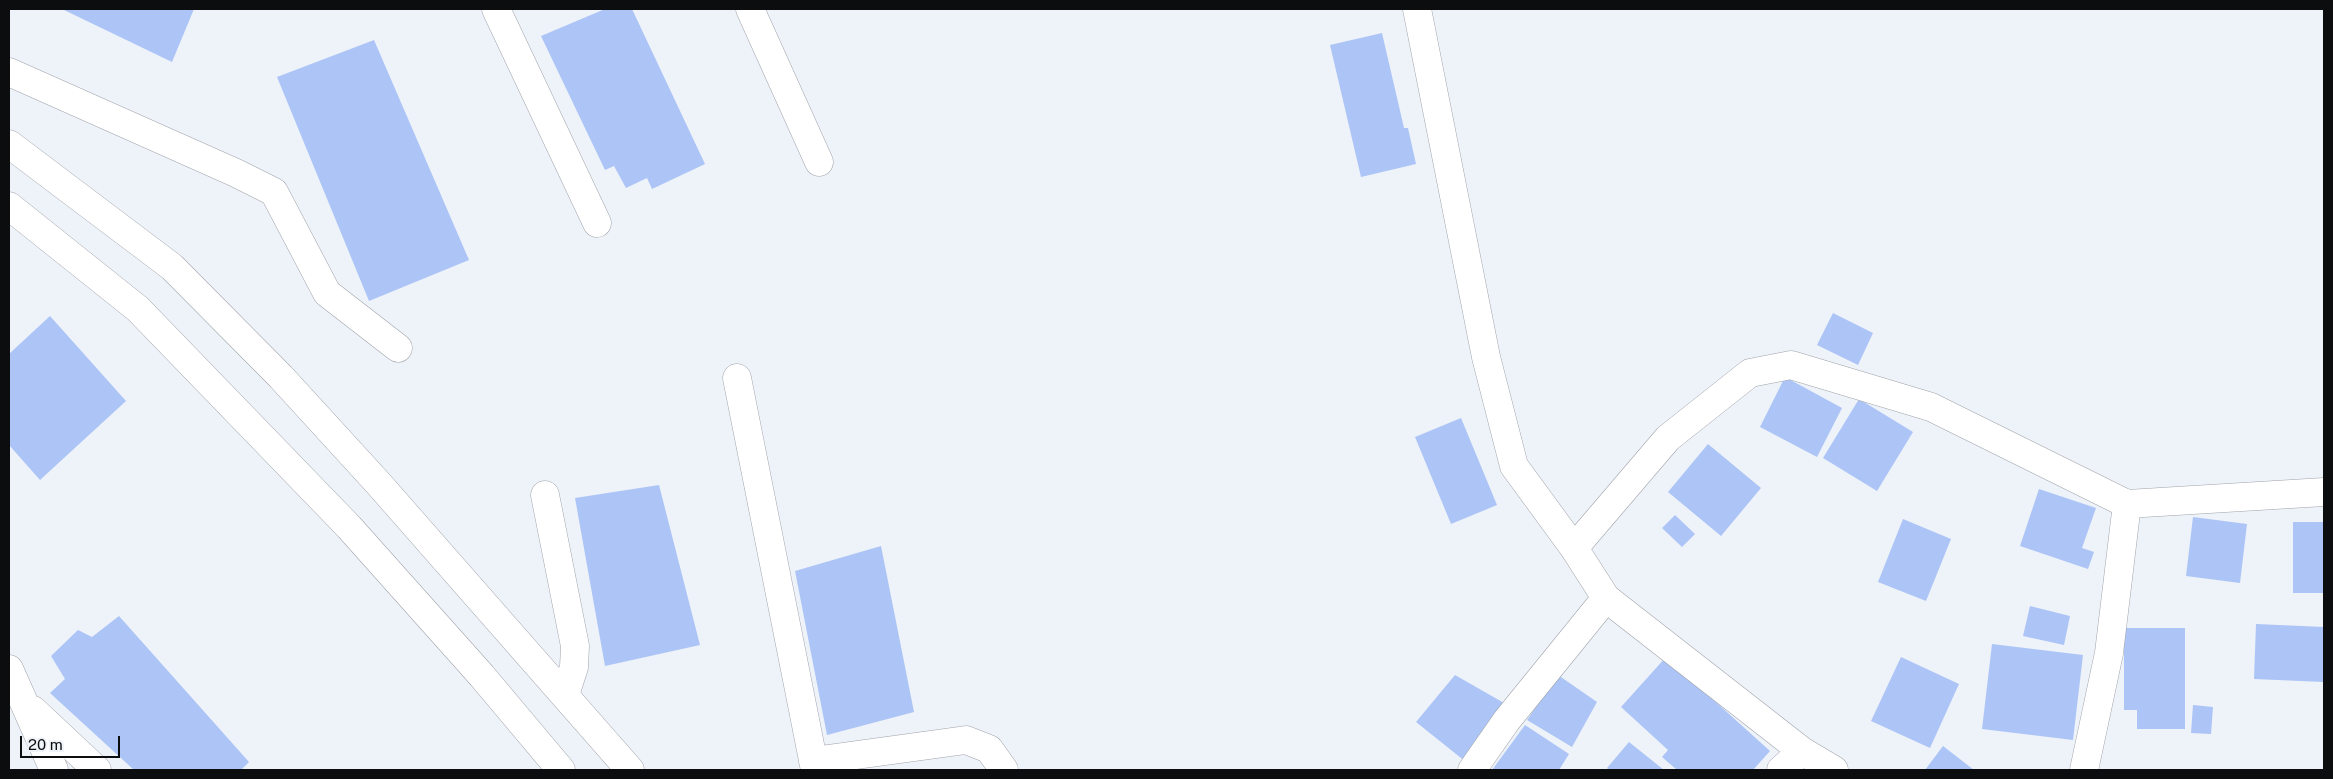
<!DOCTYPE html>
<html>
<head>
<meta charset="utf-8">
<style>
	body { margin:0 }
	#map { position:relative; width:2333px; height:779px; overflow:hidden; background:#eef2f9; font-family:"Public Sans",sans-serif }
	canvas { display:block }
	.frame { position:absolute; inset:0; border:10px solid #0c0d0f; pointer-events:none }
	.scale { position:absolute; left:20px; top:736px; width:100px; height:22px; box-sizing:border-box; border:2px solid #0c0d0f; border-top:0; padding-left:6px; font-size:15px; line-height:18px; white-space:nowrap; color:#0c0d0f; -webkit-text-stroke:4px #eef2f9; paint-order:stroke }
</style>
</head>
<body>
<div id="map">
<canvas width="2333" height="779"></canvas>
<div class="frame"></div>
<div class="scale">20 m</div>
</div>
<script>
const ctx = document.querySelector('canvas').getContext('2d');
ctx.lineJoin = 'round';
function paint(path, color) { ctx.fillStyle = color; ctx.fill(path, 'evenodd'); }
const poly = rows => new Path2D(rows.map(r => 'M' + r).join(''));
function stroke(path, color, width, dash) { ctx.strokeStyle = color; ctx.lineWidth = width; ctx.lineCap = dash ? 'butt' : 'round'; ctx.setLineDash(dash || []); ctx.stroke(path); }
const building = poly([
	[62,9,194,9,172,62],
	[605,9,632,9,705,164,652,189,647,178,626,188,614,166,605,170,541,36],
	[1382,33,1404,128,1408,128,1416,164,1361,177,1330,45],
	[374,40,469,260,369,301,277,77],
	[1833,313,1873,333,1858,365,1817,345],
	[50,316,126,401,40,480,9,445,9,354],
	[1785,377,1842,408,1817,457,1760,427],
	[1859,399,1913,432,1877,491,1823,458],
	[1461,418,1497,505,1451,524,1415,437],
	[1708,444,1761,488,1721,536,1668,492],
	[659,485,700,645,605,666,575,498],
	[2039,489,2096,508,2082,548,2094,552,2088,569,2020,546],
	[1675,515,1695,534,1682,547,1662,528],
	[2193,517,2247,524,2240,583,2186,576],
	[1903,519,1951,539,1926,601,1878,582],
	[2293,522,2324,522,2324,593,2293,593],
	[881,546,914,712,827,735,795,571],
	[2030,606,2070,616,2064,645,2023,636],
	[119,616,249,762,241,770,134,770,50,693,65,679,51,656,78,630,92,637],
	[2256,624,2324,627,2324,682,2254,679],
	[2124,628,2185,628,2185,729,2137,729,2137,710,2124,710],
	[1992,644,2083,655,2073,740,1982,729],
	[1666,657,1770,751,1753,770,1677,770,1662,757,1668,750,1621,707],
	[1901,657,1959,684,1930,748,1871,721],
	[1455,675,1504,703,1466,762,1416,722],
	[1558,675,1597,702,1572,747,1527,720],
	[2193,705,2213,707,2211,734,2191,733],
	[1525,725,1569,754,1559,770,1492,770],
	[1629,742,1664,770,1609,770,1607,768],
	[1943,746,1974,770,1925,770]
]);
const minor = poly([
	[496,9,597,223],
	[750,9,819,162],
	[1417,9,1486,357,1514,466,1574,548,1606,598,1802,751,1834,770],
	[9,72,236,173,274,192,327,293,398,348],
	[737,378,815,770],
	[545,495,575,646,574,667,565,695],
	[1574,548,1668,438,1750,373,1791,365,1931,407,2127,504,2324,492],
	[9,669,54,770],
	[33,710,97,770],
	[813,761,966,740,989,749,1004,770],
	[1472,770,1507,720,1606,598],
	[1781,770,1802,751],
	[2084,770,2109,653,2127,504]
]);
const major = poly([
	[9,144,172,267,281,377,378,483,630,770],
	[9,206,138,309,349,527,482,676,561,770]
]);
paint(building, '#acc5f6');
stroke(minor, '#a0a3aa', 29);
stroke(major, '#a0a3aa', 29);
stroke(minor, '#fff', 28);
stroke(major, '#fff', 28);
</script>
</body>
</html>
